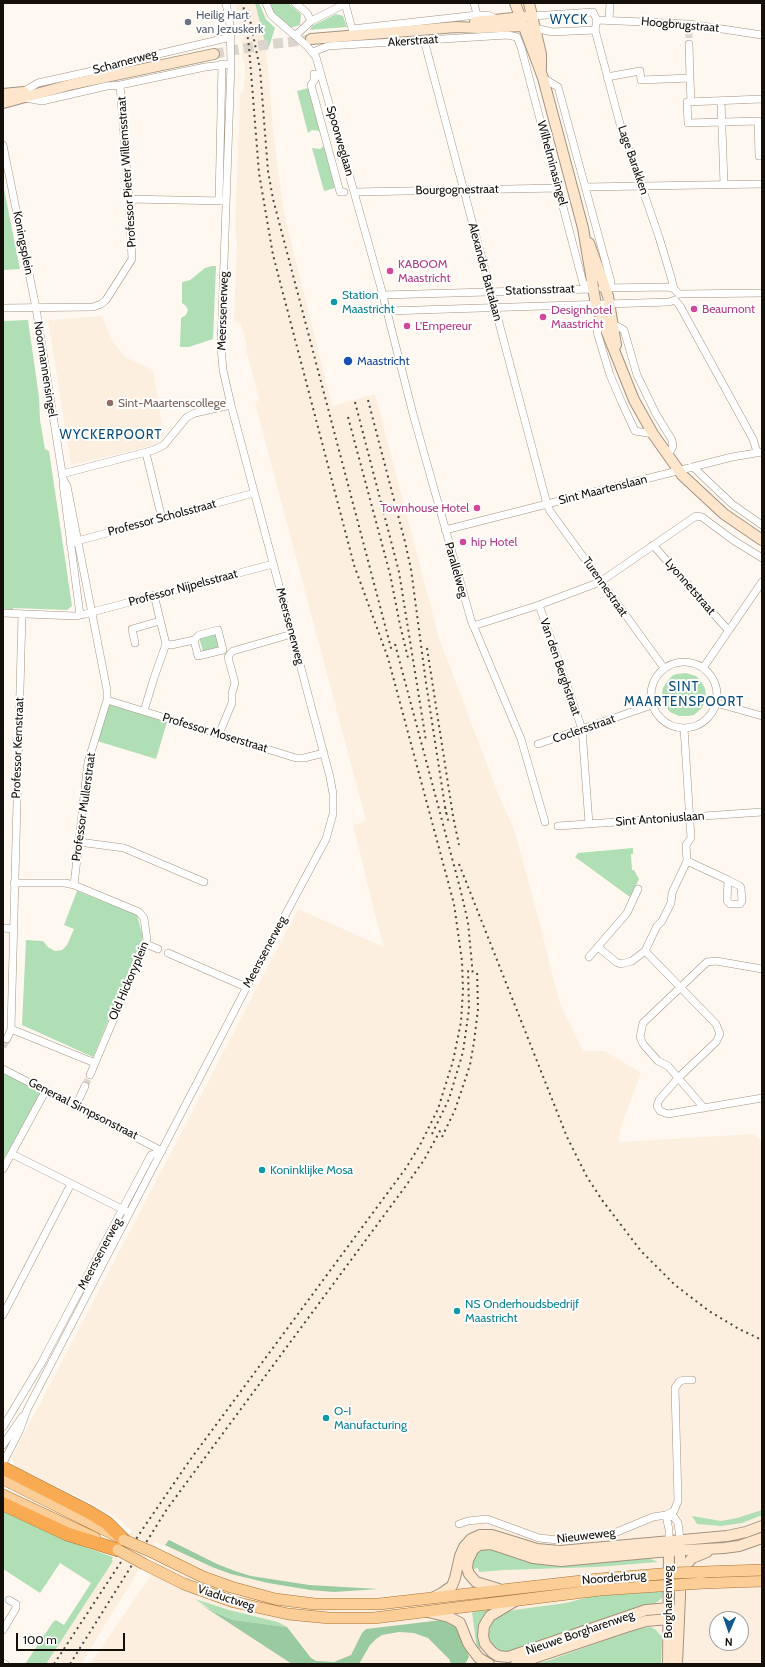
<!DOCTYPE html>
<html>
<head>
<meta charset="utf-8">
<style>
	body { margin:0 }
	#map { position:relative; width:765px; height:1667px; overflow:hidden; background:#fff8f0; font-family:Cabin,sans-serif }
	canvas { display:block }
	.frame { position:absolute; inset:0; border:4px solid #140f08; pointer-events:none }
	.north { position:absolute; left:709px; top:1611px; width:40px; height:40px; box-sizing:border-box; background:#fff; border:1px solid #a19f9c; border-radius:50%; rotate:182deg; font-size:11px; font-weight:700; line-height:16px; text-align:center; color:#140f08 }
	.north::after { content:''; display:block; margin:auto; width:14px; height:18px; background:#125a8e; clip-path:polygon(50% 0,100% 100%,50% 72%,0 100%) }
	.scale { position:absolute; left:16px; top:1633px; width:109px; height:18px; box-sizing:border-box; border:2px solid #140f08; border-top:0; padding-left:5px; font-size:12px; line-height:14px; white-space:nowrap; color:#140f08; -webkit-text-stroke:3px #fff; paint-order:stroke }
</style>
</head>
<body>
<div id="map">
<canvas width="765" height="1667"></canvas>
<div class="frame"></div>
<div class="north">N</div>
<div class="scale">100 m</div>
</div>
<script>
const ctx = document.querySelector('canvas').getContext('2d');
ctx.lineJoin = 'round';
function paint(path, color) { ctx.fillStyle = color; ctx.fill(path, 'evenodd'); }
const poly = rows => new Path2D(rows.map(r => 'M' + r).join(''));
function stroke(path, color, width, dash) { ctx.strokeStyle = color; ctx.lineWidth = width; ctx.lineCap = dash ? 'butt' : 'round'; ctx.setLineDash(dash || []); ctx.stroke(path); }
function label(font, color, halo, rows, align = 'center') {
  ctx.font = font + ' Cabin,sans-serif'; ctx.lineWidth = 4; ctx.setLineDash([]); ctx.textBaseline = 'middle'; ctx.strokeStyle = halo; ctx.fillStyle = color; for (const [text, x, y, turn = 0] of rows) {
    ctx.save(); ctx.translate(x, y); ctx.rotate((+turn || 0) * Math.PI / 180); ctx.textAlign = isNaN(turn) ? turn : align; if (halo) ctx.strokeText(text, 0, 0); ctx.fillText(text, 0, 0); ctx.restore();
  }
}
const built = poly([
	[235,3,255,3,266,47,273,130,284,213,332,406,375,394,439,638,499,796,514,829,536,909,560,1004,583,1051,605,1051,641,1073,620,1130,619,1142,753,1134,762,1141,762,1664,90,1664,169,1549,156,1542,81,1664,46,1664,132,1530,124,1526,123,1522,89,1502,15,1466,12,1459,13,1455,298,909,384,947,385,950,378,927,353,825,366,821,255,403,259,399,246,350,247,347,241,324,234,321,237,243,235,230,240,94,244,91,245,63,242,60,242,30],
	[717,1619,741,1619,741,1643,717,1643],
	[102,316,112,340,125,357,153,370,164,436,155,445,71,465,48,320]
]);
const green = poly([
	[255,3,259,3,266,19,275,28,269,47,266,47],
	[270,3,288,3,301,14,300,25,290,28,276,16,272,10],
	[336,14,343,16,347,27,310,30,312,26],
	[308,88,320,131,312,130,308,133,297,91],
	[324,146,335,188,324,191,312,148,320,149],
	[3,184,20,269,3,270],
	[212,266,216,266,213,339,189,347,180,347,181,318,186,315,188,310,186,306,182,303,182,282,190,280,205,268],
	[28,320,39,397,40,420,45,449,49,451,72,606,67,610,13,608,13,610,3,610,3,321],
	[216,633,220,648,203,652,199,637],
	[686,673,696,676,700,680,705,688,706,699,702,708,694,715,689,716,679,716,670,712,664,704,662,694,663,688,668,680,672,676,676,674],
	[108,704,167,722,156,759,97,741],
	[633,848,633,854,631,854,632,870,634,870,639,879,630,897,575,857,578,853],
	[77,891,137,915,143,937,93,1057,22,1025,26,940,43,941,48,947,55,951,62,950,67,945,74,929,64,925],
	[3,1072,42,1092,3,1160],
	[762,1510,762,1515,742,1523,721,1526,697,1524,692,1516,721,1521,737,1518],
	[3,1511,76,1544,113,1557,112,1560,113,1561,46,1664,25,1664,53,1622,56,1620,64,1625,91,1583,60,1563,40,1593,3,1569],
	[481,1547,596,1562,648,1558,658,1562,597,1567,504,1570,479,1572,478,1568,473,1569,473,1559],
	[663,1591,662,1598,652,1606,518,1651,501,1653,493,1648,487,1637,490,1620,504,1613,514,1610,566,1603,593,1596],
	[195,1599,229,1610,278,1622,287,1627,233,1620,214,1612],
	[489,1609,481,1647,478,1651,477,1650,472,1612],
	[651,1627,656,1630,662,1637,661,1664,534,1664,547,1661,639,1628]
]);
const forest = poly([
	[169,1540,217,1564,235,1571,251,1576,309,1585,378,1589,334,1592,310,1590,268,1583,231,1574,212,1567,165,1545],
	[200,1604,214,1612,233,1620,287,1627,311,1658,316,1661,334,1662,351,1655,362,1633,366,1629,442,1620,448,1620,459,1628,469,1657,465,1664,451,1664,449,1659,428,1638,414,1633,399,1632,382,1635,376,1639,370,1645,359,1664,292,1664]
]);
const streetTunnel = poly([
	[689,31,689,44],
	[3,1047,7,1039],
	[85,1086,90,1075]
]);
const secondaryTunnel = poly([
	[214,54,263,45,308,40]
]);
const street = poly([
	[266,3,271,15,307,46,316,57,381,288,413,414,471,620,521,739,545,822],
	[295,3,307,13,311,21],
	[345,3,352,29,477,15,488,15,498,20],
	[474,3,477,15],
	[532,16,593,12,597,20],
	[597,20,595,30,620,124,659,237,671,277,674,289],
	[597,20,689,24,762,35],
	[609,20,610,3],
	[535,28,552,32,595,30],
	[295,36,311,21,345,4],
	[424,40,547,504,550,511,664,668],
	[689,44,690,78],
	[313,52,328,46,508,35,517,37,521,47,583,283,592,289],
	[314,74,315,79,311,85,340,192,344,192],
	[607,77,640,71,641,80,690,78,691,102],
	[543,78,558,87,611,282,606,288],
	[21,93,38,83,133,62,137,59,231,37],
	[25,98,42,101,107,86,120,85,205,67,231,64],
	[721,101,724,184],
	[3,145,36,308,63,479,67,486,107,690,107,700,88,762,74,885],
	[759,156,758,121,688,123,687,102,762,99],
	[585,187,762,184],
	[355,192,559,188],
	[129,199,223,201],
	[219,201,222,64],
	[602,288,668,287,674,289,679,294],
	[679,294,762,293],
	[383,295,592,289],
	[675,300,680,306,753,439,757,452],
	[3,308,93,307,101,304,106,300,132,259,129,199,120,85],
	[387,311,669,302,675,300],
	[602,321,597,332,610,375,622,403,635,431,653,434],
	[613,324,624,330,637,375,656,414,672,440,673,446,668,456],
	[146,453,162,519],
	[693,467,732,504,762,525],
	[62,474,154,450,164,445,187,417,195,413,231,405],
	[63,484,80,615],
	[445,530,732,457,762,452],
	[70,543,254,493],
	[653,545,728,630],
	[154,595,166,644],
	[539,605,582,729,589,824],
	[3,613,75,616,85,614,273,564],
	[473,626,539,605,600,582,696,516,702,517,733,540,762,558],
	[135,643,132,629,160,621],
	[166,644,171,645,194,640,199,635,218,630,223,650,198,656,194,640],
	'651 695a33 33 0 1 1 66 0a33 33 0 1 1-66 0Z',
	[703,668,762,582],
	[107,700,296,758,304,758,324,753],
	[716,703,762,716],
	[144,711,154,678,166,644],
	[219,734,232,703,232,693,235,683,228,657,230,654,233,651,292,634],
	[538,744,652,705],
	[558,826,762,812],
	[79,842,124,848,204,882],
	[687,861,728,880,727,901,730,904,740,904,742,901,741,888,740,886,728,880],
	[14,883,65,883,74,885,139,912,144,918,147,940,90,1075],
	[3,928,13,929],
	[146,944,158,949],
	[598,947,616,962,621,964,632,961,645,951,657,926,662,921,671,903,672,893,687,861,686,845,691,838,684,728],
	[645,951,716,1024,720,1034,716,1042,678,1078,659,1100,657,1106,660,1111,668,1114,762,1098],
	[168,953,246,987],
	[589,957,627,913,638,889],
	[11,1029,95,1063],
	[7,1039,11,1029,22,614],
	[3,1069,162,1151],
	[76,1106,85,1086],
	[704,1108,668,1066,658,1061,643,1044,640,1037,643,1023,707,962,716,961,762,969],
	[12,1154,126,1211],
	[3,1169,46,1090],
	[3,1315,71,1184],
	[3,1427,42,1362,151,1155,162,1151],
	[3,1445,22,1417],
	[3,1463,19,1432,27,1410,253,975,326,839,333,814,333,794,330,777,231,405,223,370,221,347,231,64,230,25,226,3],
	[666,1515,674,1511,678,1501,675,1388,679,1382,683,1380,692,1380],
	[666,1515,669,1530,669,1540],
	[459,1524,468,1521,487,1519,539,1538,558,1540,612,1534,653,1517,666,1515,674,1517,678,1523,680,1539],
	[3,1630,16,1608,16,1604,9,1600],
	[3,1663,5,1664]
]);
const secondary = poly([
	[515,3,543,78,583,228,596,305,634,400,653,434,682,475,724,514,762,540],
	[529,3,541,54,541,69],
	[475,22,532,16],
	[311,39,456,27,478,28,522,26,535,28],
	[3,94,24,92],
	[3,103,73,84,214,54],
	[589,243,608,296,616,345],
	[681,1571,692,1558,707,1552],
	[499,1589,476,1582,469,1574,467,1568,468,1560,473,1550,479,1545,491,1544,533,1558,561,1561,669,1551,724,1548,739,1546,762,1538],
	[434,1597,442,1593,452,1586,455,1578,460,1556,464,1547,471,1539,480,1535,492,1535,537,1549,560,1551,727,1536,746,1532,762,1526],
	[515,1601,490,1616,484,1626,483,1636,485,1644,492,1652,498,1656,508,1657,514,1655,646,1610,669,1608,679,1613],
	[428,1612,449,1617,460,1623,468,1643,472,1649,479,1658,489,1664],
	[516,1664,626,1627,646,1621,669,1619,679,1613],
	[668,1664,669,1544],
	[677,1664,680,1596,680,1543]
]);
const primary = poly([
	[3,1479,119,1537],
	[3,1495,95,1538],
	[152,1552,203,1577,231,1587,275,1599,315,1604,379,1604,599,1579],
	[144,1564,184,1584,234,1602,288,1614,329,1618,374,1618,600,1590],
	[703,1583,762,1581]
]);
const highway = poly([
	[3,1468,89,1512,107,1523,124,1540],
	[3,1504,67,1534,118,1550]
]);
const rail = poly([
	[248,10,260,69,268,171,273,199,392,652],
	[368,400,405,542,411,569,426,683,446,813],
	[355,402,399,572,426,741],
	[348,417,390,574,400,625,408,658],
	[395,644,460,888,468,922,473,976],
	[427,648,453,816,459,845],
	[445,807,449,824],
	[459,864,567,1137,587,1177,602,1200,641,1251,675,1285,709,1311,739,1329,762,1340],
	[432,1134,449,1099,463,1052,469,1009,468,969],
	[442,1137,455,1110,470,1065,474,1042,478,1009,477,969],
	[54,1664,142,1530,190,1460,406,1168,420,1145,438,1109,453,1061,461,1022,463,990,462,961,454,904,388,658,354,565,273,255,259,173,249,47,243,3],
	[70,1664,167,1509,405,1187,424,1160,441,1129]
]);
const primaryBridge = poly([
	[124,1540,152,1552],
	[118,1550,144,1564],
	[599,1579,673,1573,762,1570],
	[600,1590,703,1583]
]);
const markers = [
	[188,22,4,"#6b7280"],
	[390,271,4,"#d1479c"],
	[334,302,4,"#0f9aa8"],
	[694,309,4,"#d1479c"],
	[543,317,4,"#d1479c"],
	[407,326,4,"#d1479c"],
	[348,361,5,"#1a4fb4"],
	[110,403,4,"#8d6e63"],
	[477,508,4,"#d1479c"],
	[463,542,4,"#d1479c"],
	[262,1170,4,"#0f9aa8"],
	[457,1311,4,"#0f9aa8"],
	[326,1418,4,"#0f9aa8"]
];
const worshipNames = [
	["Heilig Hart",196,15],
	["van Jezuskerk",196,29]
];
const streetNames = [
	["Hoogbrugstraat",680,25,5],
	["Akerstraat",413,41,-4],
	["Scharnerweg",125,62,-15],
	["Spoorweglaan",340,141,74],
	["Lage Barakken",633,160,71],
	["Wilhelminasingel",552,163,75],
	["Professor Pieter Willemsstraat",127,172,-94],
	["Bourgognestraat",457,190,-1],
	["Koningsplein",23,243,79],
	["Alexander Battalaan",485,272,75],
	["Stationsstraat",540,290,-2],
	["Meerssenerweg",223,311,-88],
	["Noormannensingel",45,369,81],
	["Sint Maartenslaan",603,490,-14],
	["Professor Scholsstraat",162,518,-15],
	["Parallelweg",456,570,74],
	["Turennestraat",605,587,55],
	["Lyonnetstraat",690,587,49],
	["Professor Nijpelsstraat",183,588,-15],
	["Meerssenerweg",290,626,75],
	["Van den Berghstraat",560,667,71],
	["Coclersstraat",584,729,-19],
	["Professor Moserstraat",215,733,17],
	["Professor Kernstraat",18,748,-88],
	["Professor Mullerstraat",84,807,-82],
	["Sint Antoniuslaan",660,819,-4],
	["Meerssenerweg",265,952,-62],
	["Old Hickoryplein",129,981,-67],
	["Generaal Simpsonstraat",83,1109,27],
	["Meerssenerweg",100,1254,-62],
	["Nieuweweg",586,1536,-7],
	["Noorderbrug",614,1578,-5],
	["Viaductweg",226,1598,18],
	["Borgharenweg",668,1602,-90],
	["Nieuwe Borgharenweg",580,1633,-19]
];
const hotelNames = [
	["KABOOM",398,264],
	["Maastricht",398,278],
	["Beaumont",702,309],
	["Designhotel",551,310],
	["Maastricht",551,324],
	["L'Empereur",415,326],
	["Townhouse Hotel",469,508,"right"],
	["hip Hotel",471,542]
];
const cultureNames = [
	["Station",342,295],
	["Maastricht",342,309],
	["Koninklijke Mosa",270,1170],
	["NS Onderhoudsbedrijf",465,1304],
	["Maastricht",465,1318],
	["O-I",334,1411],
	["Manufacturing",334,1425]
];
const transitNames = [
	["Maastricht",357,361]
];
const educationNames = [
	["Sint-Maartenscollege",118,403]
];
const neighbourhoodNames = [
	["WYCK",569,20],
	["WYCKERPOORT",111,435],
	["SINT",684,687],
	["MAARTENSPOORT",684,702]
];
paint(built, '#fdefe0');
paint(green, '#b0dfb5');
paint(forest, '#9aca9f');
stroke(streetTunnel, '#dcd5cd', 7, [7, 3.5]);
stroke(secondaryTunnel, '#dcd5cd', 10, [10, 5]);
stroke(street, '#a39381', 8);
stroke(secondary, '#a39381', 12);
stroke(primary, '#a87438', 12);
stroke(highway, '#a87438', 14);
stroke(street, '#fff', 7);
stroke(secondary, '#fde6cb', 10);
stroke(primary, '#fbcd97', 11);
stroke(highway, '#f8ab52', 13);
stroke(rail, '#4e4841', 2, [2, 4]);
stroke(primaryBridge, '#a87438', 12, []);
stroke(primaryBridge, '#fbcd97', 11);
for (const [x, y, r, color] of markers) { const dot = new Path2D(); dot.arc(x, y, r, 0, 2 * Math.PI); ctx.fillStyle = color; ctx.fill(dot); stroke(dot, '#fff', 1.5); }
label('12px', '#5b616d', '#fff', worshipNames, 'left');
label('12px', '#140f08', '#fff', streetNames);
label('12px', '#b23c85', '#fff', hotelNames, 'left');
label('12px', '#0d838f', '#fff', cultureNames, 'left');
label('12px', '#164399', '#fff', transitNames, 'left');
label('12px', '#785e54', '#fff', educationNames, 'left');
ctx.letterSpacing = '1px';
label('13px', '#074c7b', '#fff', neighbourhoodNames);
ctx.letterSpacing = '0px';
</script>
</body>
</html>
